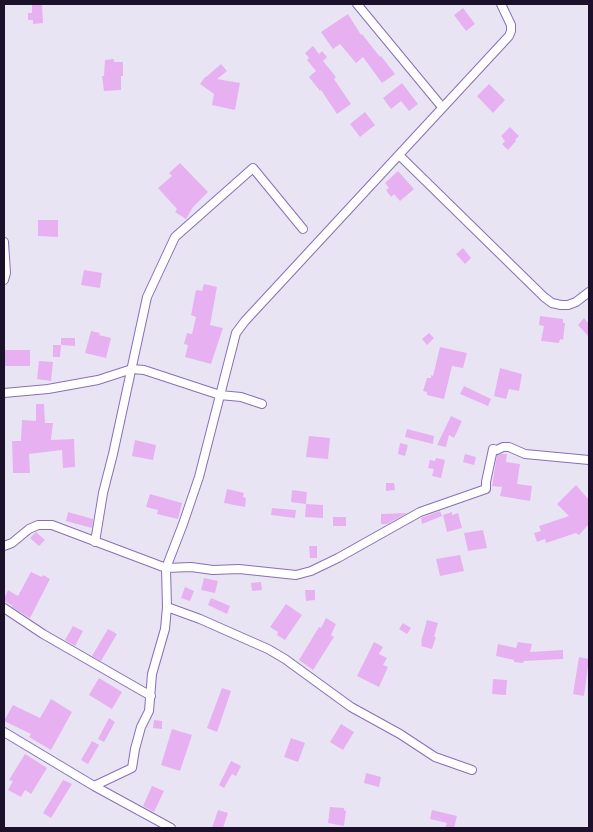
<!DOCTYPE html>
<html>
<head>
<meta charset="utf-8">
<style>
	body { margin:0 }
	#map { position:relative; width:593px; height:832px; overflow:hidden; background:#e9e4f3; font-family:"Archivo Narrow",sans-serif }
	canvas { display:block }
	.frame { position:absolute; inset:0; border:5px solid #1c112b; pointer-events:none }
</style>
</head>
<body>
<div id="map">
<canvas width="593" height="832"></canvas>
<div class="frame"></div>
</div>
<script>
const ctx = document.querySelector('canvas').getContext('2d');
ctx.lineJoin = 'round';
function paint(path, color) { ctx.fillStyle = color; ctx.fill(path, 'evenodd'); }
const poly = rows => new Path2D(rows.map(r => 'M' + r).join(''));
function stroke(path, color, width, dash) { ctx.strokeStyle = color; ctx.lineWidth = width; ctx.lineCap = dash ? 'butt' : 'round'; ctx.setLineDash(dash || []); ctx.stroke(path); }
const building = poly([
	[42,4,43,23,33,24,33,20,28,20,28,13,32,13,32,5],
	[463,8,475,24,466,31,454,15],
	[348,14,361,35,362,34,380,57,381,56,395,74,382,83,363,57,356,63,340,44,333,49,321,32],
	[313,46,319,54,322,51,327,57,323,61,336,77,334,79,351,104,337,114,321,90,320,91,309,77,316,71,307,60,309,58,305,53],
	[114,59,114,62,123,62,123,76,121,76,121,90,104,91,102,76,104,76,105,60],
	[221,64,227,71,217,79,240,83,235,110,212,105,214,94,200,84,205,77,206,77],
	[402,83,418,104,409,111,401,101,391,109,383,98],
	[489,84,505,100,493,113,477,96],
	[365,112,375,125,360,137,350,124],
	[510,127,519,136,515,140,516,141,508,150,502,144,505,141,501,136],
	[180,163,208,192,193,207,186,219,175,212,177,209,158,188,172,176,169,173],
	[398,171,414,189,400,201,394,194,391,197,386,190,389,188,385,183],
	[38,220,58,220,58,237,38,236],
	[463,248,471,258,465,264,456,254],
	[84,270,102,273,100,288,81,285],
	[204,284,217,287,210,325,223,328,211,364,185,357,188,345,184,344,187,333,192,334,196,317,191,315,196,290,202,291],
	[540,316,563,319,563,323,565,323,563,340,560,339,559,343,541,341,544,326,539,325],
	[584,318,589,324,589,337,578,325],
	[91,331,100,333,99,335,111,338,106,358,85,353],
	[429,333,434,338,427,345,422,339],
	[61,338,75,338,75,346,61,345],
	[53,345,61,345,60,357,53,357],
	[440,347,467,353,463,368,452,366,444,399,427,395,427,392,423,391,427,378,431,378,431,375,433,376],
	[4,350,30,350,30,366,4,366],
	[39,361,53,362,51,381,37,379],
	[500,368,522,374,519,391,509,389,506,399,494,396],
	[464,386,491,399,488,406,460,394],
	[36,404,44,404,45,423,53,423,51,440,74,439,75,467,63,468,62,450,29,454,30,473,13,473,12,441,21,441,22,420,36,421],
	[451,416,462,421,454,438,449,435,446,447,437,445],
	[407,429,434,436,433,444,405,437],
	[309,436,330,438,328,459,306,457],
	[135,440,156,445,153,460,132,456],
	[400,443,408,445,405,456,398,454],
	[465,454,476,457,474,465,463,462],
	[502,454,507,454,506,462,520,464,517,484,532,486,530,501,500,496,502,487,492,486,497,455],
	[436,458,445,460,441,478,432,476,434,469,428,468,430,460,435,461],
	[386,483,394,483,395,490,386,491],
	[576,485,589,500,589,524,579,535,576,533,546,543,545,539,537,542,534,533,541,531,539,526,569,516,557,504],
	[227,489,244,493,243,497,246,498,245,507,224,503],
	[292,490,307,492,306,504,291,502],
	[150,494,182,503,178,519,157,514,158,510,146,507],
	[306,504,323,505,323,518,305,517],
	[272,508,296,510,295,518,271,515],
	[440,511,442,516,422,524,421,518],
	[68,512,93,519,92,528,66,521],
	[452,512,452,515,458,513,462,528,447,532,443,515],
	[407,513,387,524,381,524,381,514],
	[333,517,346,517,346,526,333,526],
	[483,530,487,548,468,551,464,533],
	[36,532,45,540,39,546,30,538],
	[309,546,317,546,317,558,310,558],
	[460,555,464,571,440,576,436,559],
	[31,572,42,577,43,575,50,579,30,618,12,607,13,606,4,601,4,599,8,590,18,596],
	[204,578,218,581,215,593,201,590],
	[261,582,262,590,252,591,251,583],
	[185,587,194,591,190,601,181,598],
	[305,590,315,590,315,600,306,601],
	[211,598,230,606,227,614,208,605],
	[286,604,302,615,285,640,277,635,278,632,270,627],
	[326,618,336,624,331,635,334,637,313,670,299,660,319,627,321,628],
	[427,620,438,623,434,637,436,637,432,649,421,646,422,642,421,642],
	[403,623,411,628,407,634,399,629],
	[73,626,83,631,75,646,65,640],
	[108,629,117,634,101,661,92,656],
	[374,642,383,647,379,654,387,658,383,665,388,667,379,687,357,676],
	[518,642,532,644,530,652,563,650,563,659,524,661,523,663,514,662,514,660,496,656,498,644,516,648],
	[579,657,589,659,584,696,573,694],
	[99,678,122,692,112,709,89,695],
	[493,679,507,680,506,695,492,694],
	[222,688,231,691,217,732,207,728],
	[51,699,72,712,51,750,29,737,31,734,4,721,13,705,40,718],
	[109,718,115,722,104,742,98,739],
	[154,720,162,721,162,729,153,728],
	[341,724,354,732,343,750,330,742],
	[172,729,192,735,180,771,161,765],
	[291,738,305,743,298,762,284,757],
	[92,741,99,745,88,764,81,760],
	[25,754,47,768,31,794,25,790,21,797,8,790,13,781,9,780],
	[231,761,241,766,236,776,232,774,224,788,219,785],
	[366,773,381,777,379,787,364,783],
	[63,780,72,784,51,818,43,813],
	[152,786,164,791,154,812,143,806],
	[330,807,344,808,344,810,346,811,344,826,328,823],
	[218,810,228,813,223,828,212,828],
	[432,810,457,816,454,828,445,828,447,823,430,819]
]);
const minor = poly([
	[357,4,442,107],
	[399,155,544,297,552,303,561,305,568,305,576,302,589,292],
	[4,242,6,273,4,280],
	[4,393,48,389,98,380,132,369,144,370,220,395,241,397,262,404],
	[95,542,103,493,113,454,147,297,175,237,253,168,303,229],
	[4,546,12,543,29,529,38,525,52,525,166,568,191,567,213,570,239,569,296,575,311,571,338,558,420,512,486,489,486,482,493,449,497,450,503,447,509,447,525,454,589,460],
	[167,607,200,619,268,649,285,659,351,707,400,734,435,757,472,770],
	[4,608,43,634,151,696],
	[4,732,94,786,171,828],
	[94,786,132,768,135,749,141,727,149,711,152,674,165,629,167,607,166,568,183,524,199,477,236,333,245,321,509,36,511,31,511,25,501,4]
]);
paint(building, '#e7b1f1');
stroke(minor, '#896fb4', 10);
stroke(minor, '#fff', 8);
</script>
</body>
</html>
